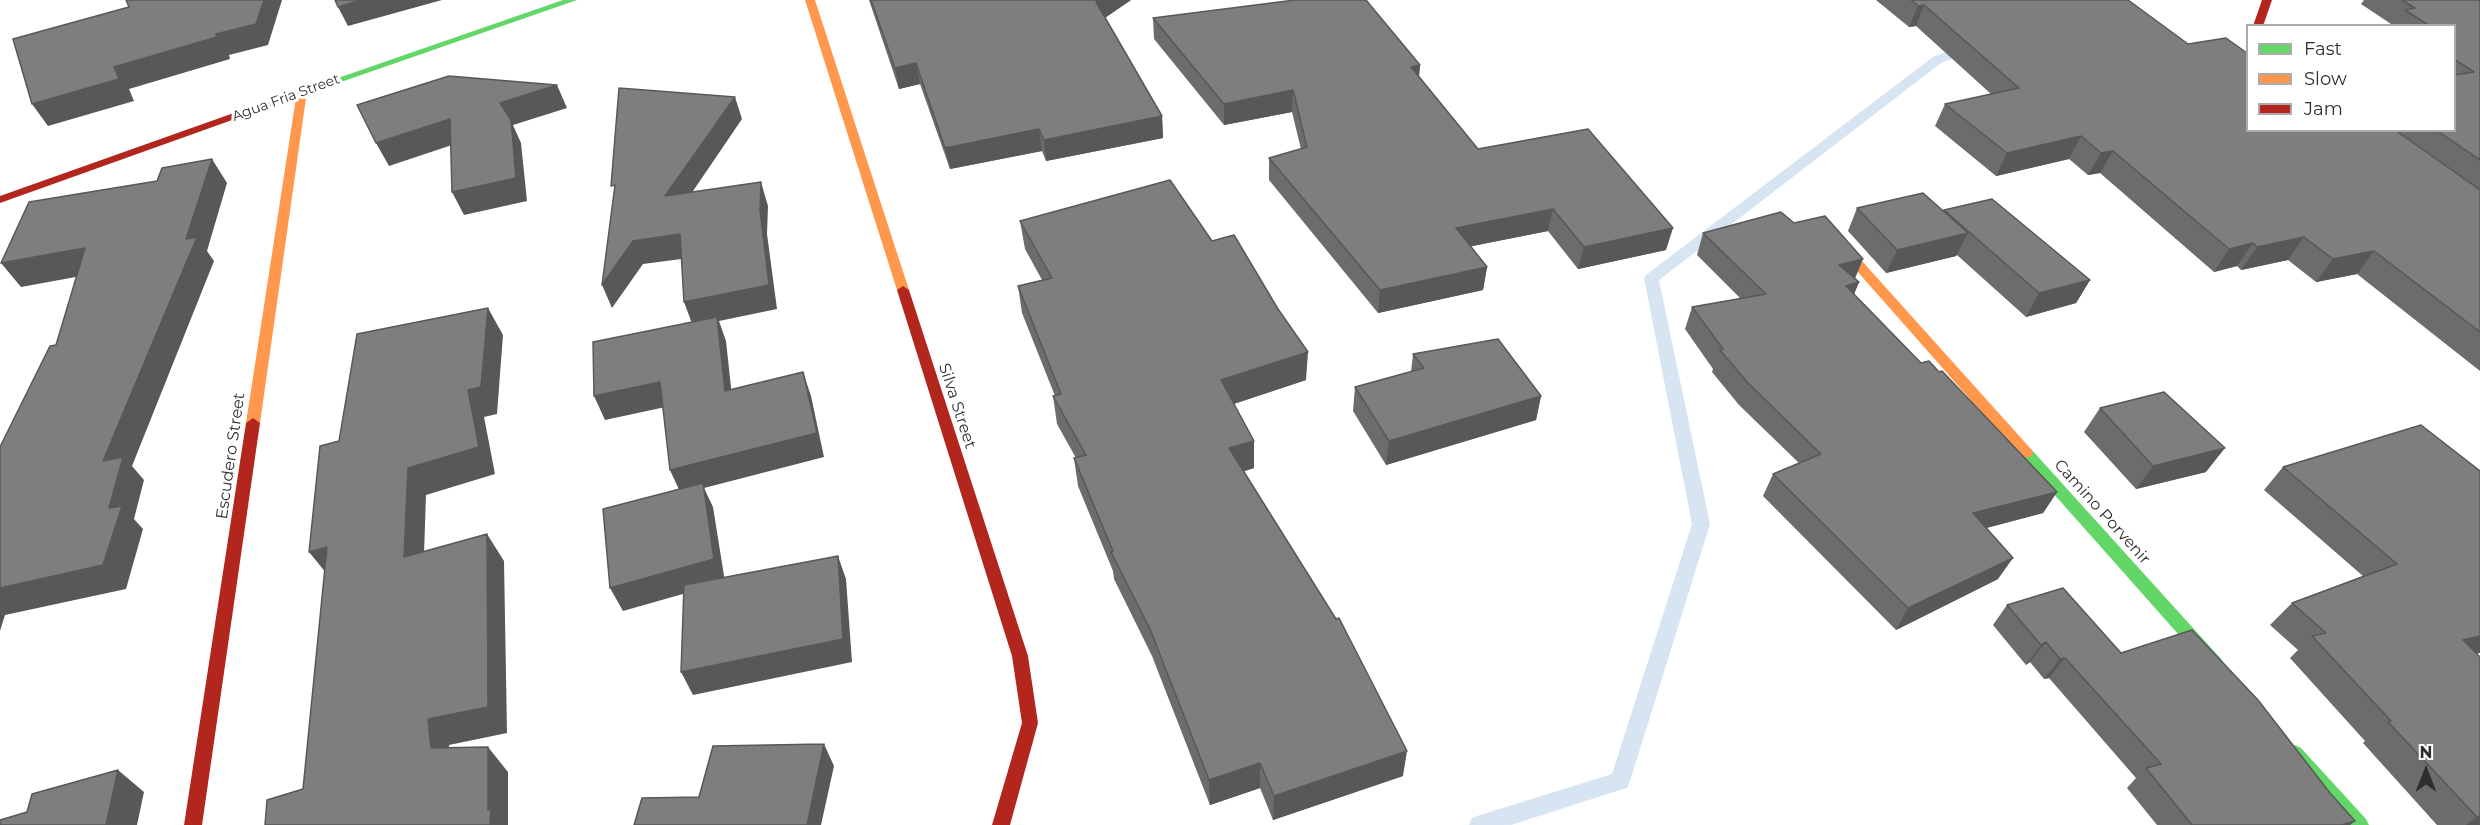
<!DOCTYPE html>
<html>
<head>
<meta charset="utf-8">
<style>
	body { margin:0 }
	#map { position:relative; width:2480px; height:825px; overflow:hidden; background:#fff; font-family:Montserrat,sans-serif }
	canvas { display:block }
	.legend { position:absolute; left:2246px; top:24px; width:210px; height:108px; box-sizing:border-box; background:#fff; border:2px solid #ababab; margin:0; padding:8px 10px; list-style:none; font-size:18px; color:#2e2e2e }
	.legend li { display:flex; align-items:center; gap:12px; height:30px }
	.legend b { width:30px; border:2px solid #ababab }
	.north { position:absolute; left:2396px; top:741px; width:60px; height:60px; -webkit-text-stroke:4px #fff; paint-order:stroke; rotate:0deg; font-size:16px; font-weight:700; line-height:24px; text-align:center; color:#2e2e2e }
	.north::after { content:''; display:block; margin:auto; width:21px; height:27px; background:#2e2e2e; clip-path:polygon(50% 0,100% 100%,50% 72%,0 100%) }
</style>
</head>
<body>
<div id="map">
<canvas width="2480" height="825"></canvas>
<ul class="legend">
<li><b style="height:8px;background:#63d668"></b>Fast</li>
<li><b style="height:8px;background:#ff974d"></b>Slow</li>
<li><b style="height:8px;background:#b3261e"></b>Jam</li>
</ul>
<div class="north">N</div>
</div>
<script>
const ctx = document.querySelector('canvas').getContext('2d');
ctx.lineJoin = 'round';
const poly = rows => new Path2D(rows.map(r => 'M' + r).join(''));
function paint(path, color) { ctx.fillStyle = color; ctx.fill(path, 'evenodd'); }
function stroke(path, color, width, dash) { ctx.strokeStyle = color; ctx.lineWidth = width; ctx.lineCap = dash ? 'butt' : 'round'; ctx.setLineDash(dash || []); ctx.stroke(path); }
function label(font, color, halo, rows, align = 'center') {
  ctx.font = font + ' Montserrat,sans-serif'; ctx.lineWidth = 6; ctx.setLineDash([]); ctx.textBaseline = 'middle'; ctx.strokeStyle = halo; ctx.fillStyle = color; for (const [text, x, y, turn = 0] of rows) {
    ctx.save(); ctx.translate(x, y); ctx.rotate((+turn || 0) * Math.PI / 180); ctx.textAlign = isNaN(turn) ? turn : align; if (halo) ctx.strokeText(text, 0, 0); ctx.fillText(text, 0, 0); ctx.restore();
  }
}
const stream = poly([
	[1968,44,1974,48,1972,51,1941,63,1659,280,1710,524,1630,781,1627,788,1620,790,1511,825,1469,825,1472,818,1480,815,1612,774,1692,524,1644,278,1646,275,1933,57,1968,44]
]);
const fast = poly([
	[563,0,577,0,249,114,241,114,240,112,563,0],
	[2026,448,2031,449,2222,660,2224,665,2222,670,2216,672,2210,670,2021,457,2019,453,2021,449,2026,448],
	[2295,745,2301,748,2366,819,2369,825,2349,825,2289,758,2287,753,2289,748,2295,745]
]);
const slow = poly([
	[805,0,815,0,909,290,907,293,903,294,897,290,805,0],
	[302,88,307,91,260,423,253,428,246,423,297,91,302,88],
	[1831,230,1835,231,2031,449,2033,453,2031,457,2021,457,1827,237,1825,234,1827,231,1831,230]
]);
const jam = poly([
	[2262,0,2272,0,2263,26,2253,26,2262,0],
	[245,109,250,112,249,114,0,203,0,196,245,109],
	[903,286,909,290,1028,656,1038,723,1010,825,992,825,1022,723,1012,656,897,290,903,286],
	[253,418,260,423,202,825,184,825,246,423,253,418]
]);
const wall = poly([
	[869,0,1131,0,1105,18,1162,116,1163,138,1046,161,1042,151,950,169,920,84,899,89],
	[1876,0,2128,0,2247,130,2454,130,2454,26,2394,26,2361,4,2364,0,2480,0,2480,371,2357,274,2316,282,2288,260,2241,270,2237,266,2214,272,2100,173,2088,175,2069,159,1996,176,1935,126,1945,104,1991,94,1916,26,1909,27],
	[1153,18,1420,65,1419,76,1478,149,1666,250,1578,269,1548,231,1471,246,1487,267,1483,290,1378,313,1269,180,1269,158,1301,149,1292,112,1224,125,1154,39],
	[1857,208,1943,211,1944,210,2090,280,2076,303,2026,317,1957,255,1956,256,1886,273,1848,231],
	[1020,221,1306,380,1234,404,1254,441,1254,468,1244,471,1403,776,1273,820,1260,788,1210,805,1152,656,1114,579,1113,571,1078,486,1074,458,1076,458,1057,424,1053,396,1055,396,1022,313,1018,286,1042,280,1025,249],
	[1703,233,1855,278,1859,282,1854,294,1921,363,2057,492,2043,513,1986,528,1998,579,1896,630,1763,496,1773,474,1799,463,1739,405,1712,372,1713,369,1685,329,1692,307,1741,299,1697,255],
	[1413,354,1541,396,1536,420,1386,465,1353,411,1355,387,1411,372],
	[2100,408,2206,472,2136,489,2084,432],
	[2421,425,2477,654,2480,825,2437,825,2363,743,2365,741,2290,658,2298,650,2270,625,2292,603,2363,576,2264,490,2283,467],
	[2007,605,2121,653,2330,793,2355,821,2350,825,2157,825,2127,788,2136,778,2049,678,2044,679,2030,662,2026,665,1993,625]
]);
const shadedWall = poly([
	[264,0,282,0,268,45,229,55,230,59,129,89,134,101,48,126,32,104,114,67,216,34],
	[362,0,442,0,348,26,338,7],
	[1099,0,1131,0,1097,23,1096,2],
	[1924,5,1916,26,1909,27,1918,6],
	[916,63,920,84,899,89,895,68],
	[1420,65,1418,87,1411,67],
	[557,85,567,108,513,125,521,143,527,201,464,215,452,192,500,103],
	[1293,90,1292,112,1224,125,1224,104],
	[735,97,742,119,674,219,665,196],
	[1162,116,1163,138,1046,161,1044,140],
	[450,119,461,142,389,166,376,143],
	[1039,129,1042,151,950,169,945,148],
	[2081,136,2069,159,1996,176,2007,153],
	[2113,151,2100,173,2088,175,2101,153],
	[212,159,227,183,207,251,214,261,132,466,144,480,134,519,143,529,126,589,5,615,0,631,0,588,109,508,103,461,186,239],
	[761,182,768,206,767,234,777,309,719,321,726,341,734,415,693,326,684,302,760,210],
	[1553,209,1548,231,1453,250,1456,228],
	[1673,228,1666,250,1578,269,1584,247],
	[1968,233,1956,256,1886,273,1897,250],
	[680,234,689,258,643,264,612,308,602,285,633,241],
	[2304,237,2288,260,2241,270,2257,247],
	[2253,243,2237,266,2214,272,2229,249],
	[85,248,103,272,21,287,1,263],
	[2374,251,2357,274,2316,282,2333,259],
	[1863,259,1854,281,1839,265],
	[1487,267,1483,290,1378,313,1380,290],
	[2090,280,2076,303,2026,317,2039,293],
	[1859,282,1850,304,1846,286],
	[488,308,503,335,497,414,484,417,495,474,426,495,423,584,404,557,408,468,468,390],
	[1308,352,1306,380,1221,408,1221,380],
	[803,372,811,396,824,457,704,488,713,507,725,582,623,611,610,588,681,494,670,470],
	[660,382,670,406,605,420,594,396],
	[1541,396,1536,420,1386,465,1389,441],
	[1254,441,1254,468,1230,476,1229,448],
	[2225,448,2206,472,2136,489,2153,466],
	[2057,492,2043,513,1960,535,1973,513],
	[487,534,504,561,507,733,449,745,452,773,431,748,428,719],
	[327,547,331,579,309,552],
	[838,556,846,579,852,662,693,695,681,672],
	[2013,558,1998,579,1896,630,1908,608],
	[2480,636,2480,653,2438,662,2463,640],
	[2046,642,2030,662,2026,665,2041,645],
	[2065,658,2049,678,2044,679,2060,659],
	[824,744,834,766,821,825,807,825],
	[488,747,508,772,508,825,490,825,488,810],
	[1407,751,1403,776,1273,820,1274,796],
	[1260,763,1260,788,1210,805,1209,780],
	[118,770,144,792,137,825,106,825],
	[2480,816,2480,825,2466,825,2477,817],
	[2355,821,2350,825,2341,825]
]);
const building = poly([
	[126,0,264,0,256,24,216,34,217,37,114,67,119,79,32,104,13,39,129,7,126,0],
	[335,0,362,0,338,7,335,0],
	[871,0,1099,0,1096,2,1162,116,1044,140,1039,129,945,148,916,63,895,68,871,0],
	[1295,0,1366,0,1420,65,1411,67,1478,149,1588,129,1673,228,1584,247,1553,209,1456,228,1487,267,1380,290,1269,158,1307,147,1293,90,1224,104,1153,18,1295,0],
	[1911,0,2128,0,2188,44,2226,38,2247,53,2247,130,2395,130,2480,190,2480,332,2374,251,2333,259,2304,237,2257,247,2253,243,2229,249,2113,151,2101,153,2081,136,2007,153,1945,104,2019,88,1924,5,1918,6,1911,0],
	[2402,0,2480,0,2480,160,2436,130,2454,130,2454,75,2474,72,2454,59,2454,26,2430,26,2405,10,2415,8,2402,0],
	[449,76,557,85,500,103,511,120,516,178,452,192,450,119,376,143,357,105,449,76],
	[619,88,735,97,665,196,761,182,760,210,769,285,684,302,680,234,633,241,602,285,615,185,611,186,619,88],
	[212,159,186,239,197,237,103,461,123,457,109,508,122,506,103,565,0,588,0,447,50,346,56,345,85,248,1,263,29,202,157,181,162,168,212,159],
	[1170,180,1212,241,1234,235,1278,309,1308,352,1221,380,1254,441,1229,448,1336,619,1339,618,1407,751,1274,796,1260,763,1209,780,1150,629,1111,552,1113,551,1074,458,1086,455,1053,396,1061,394,1018,286,1052,278,1020,221,1170,180],
	[1923,193,1968,233,1897,250,1857,208,1923,193],
	[1992,199,2090,280,2039,293,1944,210,1992,199],
	[1781,212,1794,223,1825,216,1863,259,1839,265,1859,282,1846,286,1921,363,1929,361,1939,372,1942,371,2057,492,1973,513,2013,558,1908,608,1773,474,1821,454,1748,383,1720,350,1723,349,1692,307,1766,294,1703,233,1781,212],
	[488,308,481,387,468,390,479,447,408,468,404,557,487,534,488,707,428,719,431,748,488,747,488,810,491,809,490,825,265,825,267,800,303,789,327,547,309,552,320,446,339,441,357,334,488,308],
	[717,317,725,391,803,372,817,433,670,470,660,382,594,396,593,342,717,317],
	[1498,339,1541,396,1389,441,1355,387,1424,368,1413,354,1498,339],
	[2164,392,2225,448,2153,466,2100,408,2164,392],
	[2421,425,2480,471,2480,636,2463,640,2480,657,2480,816,2477,817,2388,722,2391,721,2312,636,2326,633,2292,603,2397,564,2283,467,2421,425],
	[703,483,714,559,610,588,603,509,703,483],
	[838,556,843,639,681,672,684,585,838,556],
	[2063,588,2121,653,2192,630,2258,700,2330,793,2355,821,2341,825,2192,825,2146,768,2161,764,2065,658,2060,659,2046,642,2041,645,2007,605,2063,588],
	[824,744,807,825,634,825,642,798,699,797,713,746,824,744],
	[118,770,106,825,0,825,0,820,27,812,32,794,118,770]
]);
const farStreetnames = [
	["Agua Fria Street",286,98,-20]
];
const streetNames = [
	["Silva Street",957,406,72],
	["Escudero Street",231,456,-82],
	["Camino Porvenir",2102,512,48]
];
paint(stream, '#d7e4f2');
paint(fast, '#63d668');
paint(slow, '#ff974d');
paint(jam, '#b3261e');
paint(wall, '#6c6c6c');
paint(shadedWall, '#585858');
paint(building, '#7e7e7e');
stroke(building, '#585858', 1.5);
label('14px', '#2e2e2e', '#fff', farStreetnames);
label('16px', '#2e2e2e', '#fff', streetNames);
</script>
</body>
</html>
